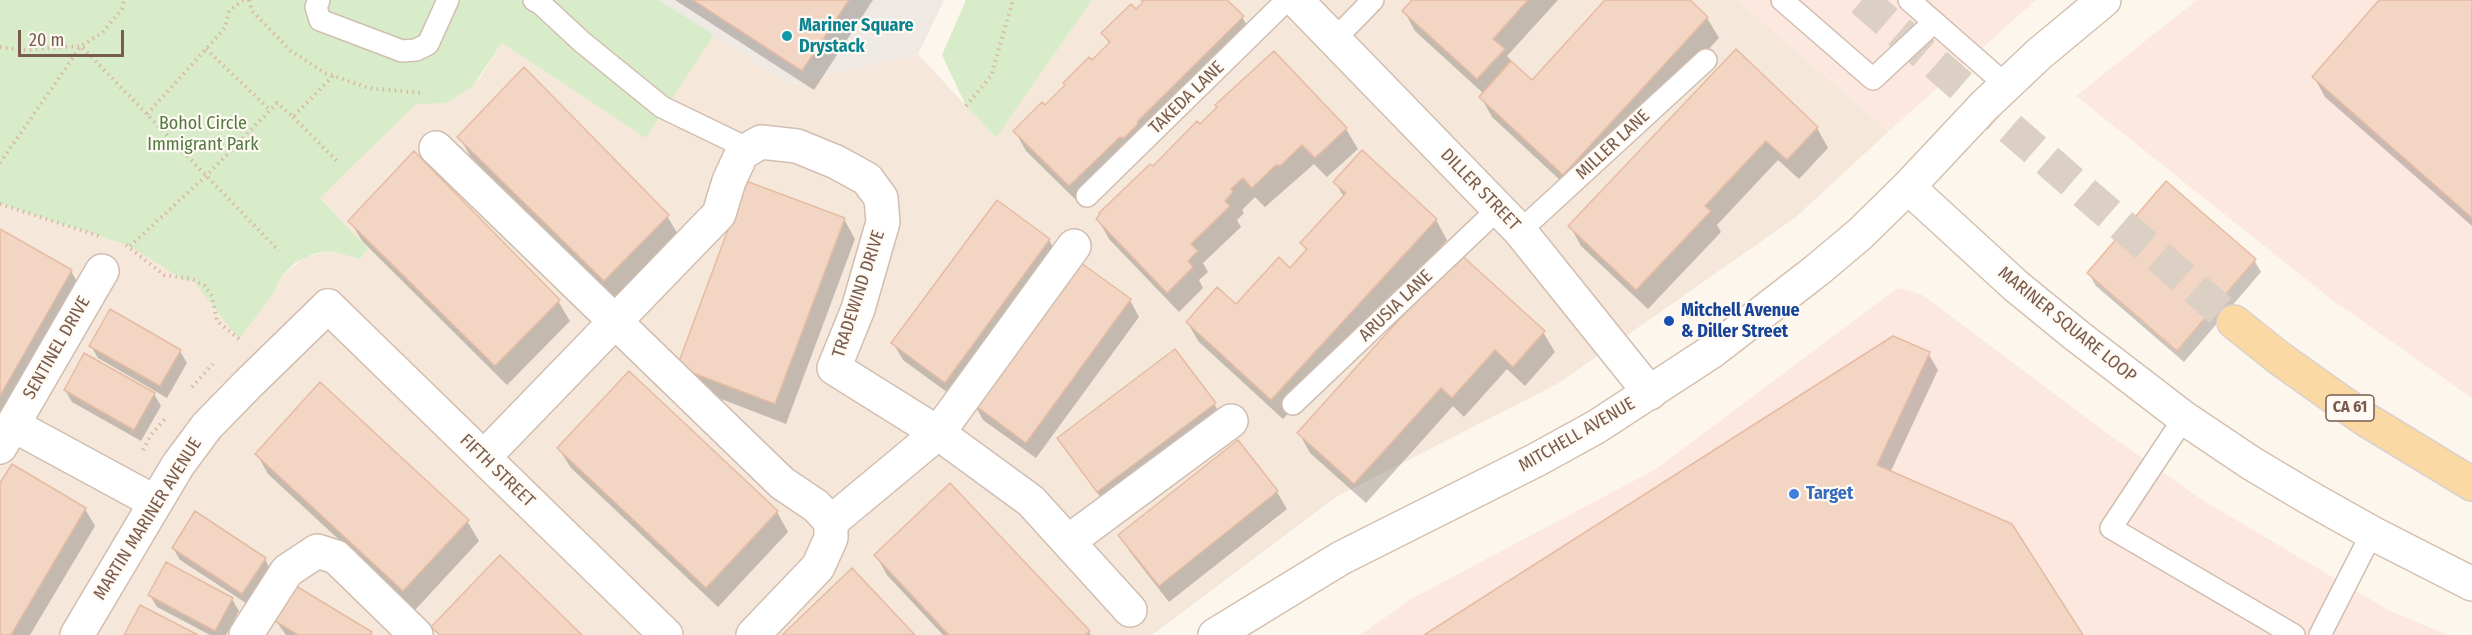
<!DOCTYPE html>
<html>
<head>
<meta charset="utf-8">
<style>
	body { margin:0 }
	#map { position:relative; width:2472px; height:635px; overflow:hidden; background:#fdf6ec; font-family:"Fira Sans Condensed",sans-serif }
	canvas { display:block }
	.scale { position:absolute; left:18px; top:30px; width:106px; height:27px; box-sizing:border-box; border:3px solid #7a5c4d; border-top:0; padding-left:8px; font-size:18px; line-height:21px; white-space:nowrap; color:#7a5c4d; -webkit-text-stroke:4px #fffaf3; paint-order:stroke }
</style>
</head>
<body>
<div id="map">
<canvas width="2472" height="635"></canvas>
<div class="scale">20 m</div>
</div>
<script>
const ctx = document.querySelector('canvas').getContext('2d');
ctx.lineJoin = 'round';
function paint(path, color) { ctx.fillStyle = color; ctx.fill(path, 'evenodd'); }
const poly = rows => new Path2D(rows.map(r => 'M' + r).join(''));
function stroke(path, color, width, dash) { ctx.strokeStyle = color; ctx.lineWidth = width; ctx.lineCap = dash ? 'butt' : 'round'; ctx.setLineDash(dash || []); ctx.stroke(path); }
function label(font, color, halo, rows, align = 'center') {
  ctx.font = font + ' "Fira Sans Condensed",sans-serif'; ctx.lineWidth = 4.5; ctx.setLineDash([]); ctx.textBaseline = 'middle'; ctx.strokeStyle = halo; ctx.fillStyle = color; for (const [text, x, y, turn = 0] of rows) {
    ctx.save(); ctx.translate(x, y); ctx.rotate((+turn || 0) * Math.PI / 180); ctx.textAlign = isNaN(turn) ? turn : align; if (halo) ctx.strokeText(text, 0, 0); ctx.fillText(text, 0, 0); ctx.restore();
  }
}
const residential = poly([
	[1092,0,1738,0,1889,131,1796,217,1559,383,1336,497,1152,635,0,635,0,204,130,246,192,279,273,294,281,277,305,257,330,251,360,259,368,249,320,198,416,103,446,103,479,79,502,43,645,137,714,35,789,84,918,54,996,138]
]);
const commercial = poly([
	[1738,0,2036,0,1889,131],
	[2197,0,2472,0,2472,398,2331,299,2076,96],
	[1898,288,1921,294,2111,436,2204,501,2390,611,2448,635,1360,635,1411,599,1656,469]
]);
const industrial = poly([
	[659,0,944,0,918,54,789,84]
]);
const green = poly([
	[0,0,659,0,714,35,646,138,502,43,472,87,446,103,416,104,320,198,368,249,360,259,330,251,313,254,295,263,281,277,273,294,239,339,192,279,187,282,130,246,0,204],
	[966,0,1092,0,996,138,966,106,942,55]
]);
const shadow = poly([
	[675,0,873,0,814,90],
	[1141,0,1225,0,1242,17,1254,37,1081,205,1026,151,1015,131,1045,107,1110,45,1103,33,1136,11,1143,3],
	[1414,0,1558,0,1507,56,1532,82,1607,0,1687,0,1707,18,1719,38,1575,194,1492,117,1481,97,1484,94,1415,31,1404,11],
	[2381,0,2472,0,2472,226,2325,97,2314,77],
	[1736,51,1817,128,1828,148,1799,179,1778,160,1717,225,1721,232,1648,309,1581,246,1570,226],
	[1274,53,1346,129,1358,149,1327,177,1314,164,1265,207,1255,197,1242,210,1244,213,1237,220,1241,227,1203,263,1208,272,1199,280,1203,288,1179,312,1109,239,1098,219,1200,126],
	[459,137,667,216,679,236,616,300,471,157],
	[1335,182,1436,220,1447,240,1283,419,1199,342,1187,322,1236,306,1290,270,1307,252,1302,243,1344,197],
	[997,202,1049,240,1059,257,955,398,903,360,893,343],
	[844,219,855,239,786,424,690,387,678,367],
	[350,221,558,301,570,321,507,385,362,241],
	[0,231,71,271,82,291,0,436],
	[1459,256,1543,332,1555,352,1525,386,1507,369,1464,417,1453,406,1366,503,1310,453,1299,433],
	[2254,260,2261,272,2184,362,2096,286,2089,274],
	[1130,300,1139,317,1036,458,983,420,974,403],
	[91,346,180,351,187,363,167,398,98,358],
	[1928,353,1938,370,1890,473,2081,635,1427,635],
	[629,373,777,512,788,532,718,607,571,468,559,449],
	[65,390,154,394,161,406,141,441,72,402],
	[1214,404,1224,420,1108,508,1059,438],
	[1238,443,1277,492,1287,509,1169,602,1130,552,1120,535],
	[257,454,467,521,479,541,415,610,268,474],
	[0,486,85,509,95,526,30,635,0,635],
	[173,548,265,559,271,571,249,605,180,560],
	[876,555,1089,632,1091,635,943,635,887,575],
	[150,595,232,599,239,611,226,635,210,635,157,607],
	[276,621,371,633,372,635,286,635]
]);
const building = poly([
	[693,0,849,0,802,71,693,0],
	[1141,0,1227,0,1244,16,1138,121,1137,125,1124,138,1120,137,1069,186,1013,131,1042,102,1045,105,1065,85,1063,83,1089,57,1092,60,1110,42,1101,33,1131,4,1136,9,1143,2,1141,0],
	[1412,0,1528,0,1493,39,1505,49,1477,79,1402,11,1412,0],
	[1605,0,1690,0,1708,17,1563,175,1479,97,1511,61,1532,80,1605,0],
	[2379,0,2472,0,2472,218,2312,77,2379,0],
	[1736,49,1818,127,1787,160,1766,141,1705,206,1711,211,1636,290,1568,226,1736,49],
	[1274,51,1347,128,1315,158,1302,145,1280,166,1276,165,1252,188,1243,178,1231,189,1233,192,1225,201,1230,206,1191,244,1198,251,1188,261,1193,267,1167,293,1096,219,1100,214,1099,213,1150,164,1153,166,1197,121,1200,124,1217,107,1215,105,1274,51],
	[524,67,669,215,604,281,457,137,524,67],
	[1362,150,1437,219,1271,400,1186,322,1217,287,1236,304,1279,257,1290,268,1307,249,1300,243,1346,193,1333,182,1362,150],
	[414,151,560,300,495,366,348,221,414,151],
	[746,181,845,218,775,404,677,367,746,181],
	[2166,181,2256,259,2177,351,2087,273,2166,181],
	[997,200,1050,239,945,383,891,343,997,200],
	[0,229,72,270,0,396,0,229],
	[1459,253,1545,331,1513,367,1495,350,1452,398,1441,388,1354,484,1297,433,1459,253],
	[1077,260,1131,299,1026,443,972,403,1077,260],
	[110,309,181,350,160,386,89,346,110,309],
	[1893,336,1930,352,1877,465,2012,524,2083,635,1424,635,1893,336],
	[1175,349,1216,403,1097,492,1057,438,1175,349],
	[84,353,155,393,134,430,64,390,84,353],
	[629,371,778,511,706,588,557,448,629,371],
	[320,382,469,520,403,591,255,454,320,382],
	[1238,440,1278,491,1159,586,1118,535,1238,440],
	[12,464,86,508,11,635,0,635,0,483,12,464],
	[950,483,1090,631,1085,635,949,635,874,555,950,483],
	[195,511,266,558,242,594,172,548,195,511],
	[500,555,582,635,440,635,431,627,500,555],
	[166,562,233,598,215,631,148,595,166,562],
	[852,568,915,635,782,635,852,568],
	[296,586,372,632,370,635,298,635,275,621,296,586],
	[140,605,198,635,124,635,140,605]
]);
const primaryTunnel = poly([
	[1862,0,2234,322]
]);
const path = poly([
	[249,0,252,11,291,51,325,73,369,88,422,93],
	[0,47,21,50,81,46,279,251],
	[206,49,270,110],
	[966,106,991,76,1013,0],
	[147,114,225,28,229,11,243,0],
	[293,117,339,163],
	[0,163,81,46,102,33,122,9,124,0],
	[0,204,99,236],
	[126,245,164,275,192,279,205,286,212,296,217,321,239,339],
	[130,246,206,176,277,103,293,117,333,76],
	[192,387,213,364],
	[143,450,151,435,166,418]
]);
const lane = poly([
	[319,0,316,7,320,20,402,51,416,50,428,44,448,0],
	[534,0,540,3,582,42,662,107,749,149],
	[1782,0,1873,79,1934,22],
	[1909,0,2006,85],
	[1334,40,1373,0],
	[1087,196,1287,0],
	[1520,231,1706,60],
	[1293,404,1498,209],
	[2184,418,2111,528,2294,635],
	[2320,635,2372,533]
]);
const street = poly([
	[1296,0,1520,231,1650,393],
	[436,148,782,483,816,506,831,522],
	[1074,246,938,433,1031,501,1130,610],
	[13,425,155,502],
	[0,447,102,271],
	[484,457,719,214,729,181,742,153,761,142,797,146,836,162,867,179,881,198,883,222,858,309,834,368,938,433,831,522,831,538,818,567,753,635],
	[1069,541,1231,421],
	[77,635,178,465,207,426,248,384,328,306],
	[246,635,287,571,317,551,336,557,416,635]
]);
const secondary = poly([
	[1908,187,2016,286,2076,335,2184,418,2251,463,2308,497,2372,533,2472,584],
	[328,306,666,635],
	[1215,635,1341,558,1536,460,1596,427,1711,352,1816,271,1860,234,1908,187,1984,106,2039,54,2104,0]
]);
const primary = poly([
	[2234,322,2279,358,2365,419,2472,484]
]);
const markers = [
	[787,36,6,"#0f9aa8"],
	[1669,321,6,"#1a4fb4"],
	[1794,494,6,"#3f7fe0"]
];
const shields = [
	[2350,408,48]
];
const shieldNames = [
	["CA 61",2350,408]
];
const cultureNames = [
	["Mariner Square",799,26],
	["Drystack",799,47]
];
const streetNames = [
	["TAKEDA LANE",1187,98,-44],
	["MILLER LANE",1613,145,-43],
	["DILLER STREET",1480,190,46],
	["TRADEWIND DRIVE",859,294,-72],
	["ARUSIA LANE",1396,306,-44],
	["MARINER SQUARE LOOP",2067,325,39],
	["SENTINEL DRIVE",57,348,-60],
	["MITCHELL AVENUE",1577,435,-30],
	["FIFTH STREET",497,471,44],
	["MARTIN MARINER AVENUE",148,519,-58]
];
const parkNames = [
	["Bohol Circle",203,124],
	["Immigrant Park",203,145]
];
const transitNames = [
	["Mitchell Avenue",1681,311],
	["& Diller Street",1681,332]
];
const shopNames = [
	["Target",1806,494]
];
paint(residential, '#f5e8da');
paint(commercial, '#fde8e0');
paint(industrial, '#efe9e4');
paint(green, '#d8ecc9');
paint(shadow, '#0003');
paint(building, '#f3d5c3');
stroke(building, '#e6bba3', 1.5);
stroke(primaryTunnel, '#dcd0c4', 33, [33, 16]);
stroke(lane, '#d1beb0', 24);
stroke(street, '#d1beb0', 36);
stroke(secondary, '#d6c0b0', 36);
stroke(primary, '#dad1cd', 36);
stroke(path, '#d9b8a5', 4, [1.5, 4.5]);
stroke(lane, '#fff', 21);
stroke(street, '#fff', 33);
stroke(secondary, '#fff', 33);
stroke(primary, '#fbd9a5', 33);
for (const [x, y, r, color] of markers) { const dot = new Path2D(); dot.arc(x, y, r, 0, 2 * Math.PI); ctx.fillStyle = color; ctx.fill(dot); stroke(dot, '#fffaf3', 2); }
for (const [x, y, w] of shields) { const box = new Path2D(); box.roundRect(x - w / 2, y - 13, w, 26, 4.5); ctx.fillStyle = '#fffaf3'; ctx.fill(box); stroke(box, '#7a5c4d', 1.5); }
label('bold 16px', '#7a5c4d', null, shieldNames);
label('bold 18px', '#0d838f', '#fffaf3', cultureNames, 'left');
label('18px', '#7a5c4d', '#fffaf3', streetNames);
label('18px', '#537a41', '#fffaf3', parkNames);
label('bold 18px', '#164399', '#fffaf3', transitNames, 'left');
label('bold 18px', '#366cbe', '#fffaf3', shopNames, 'left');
</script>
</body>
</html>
